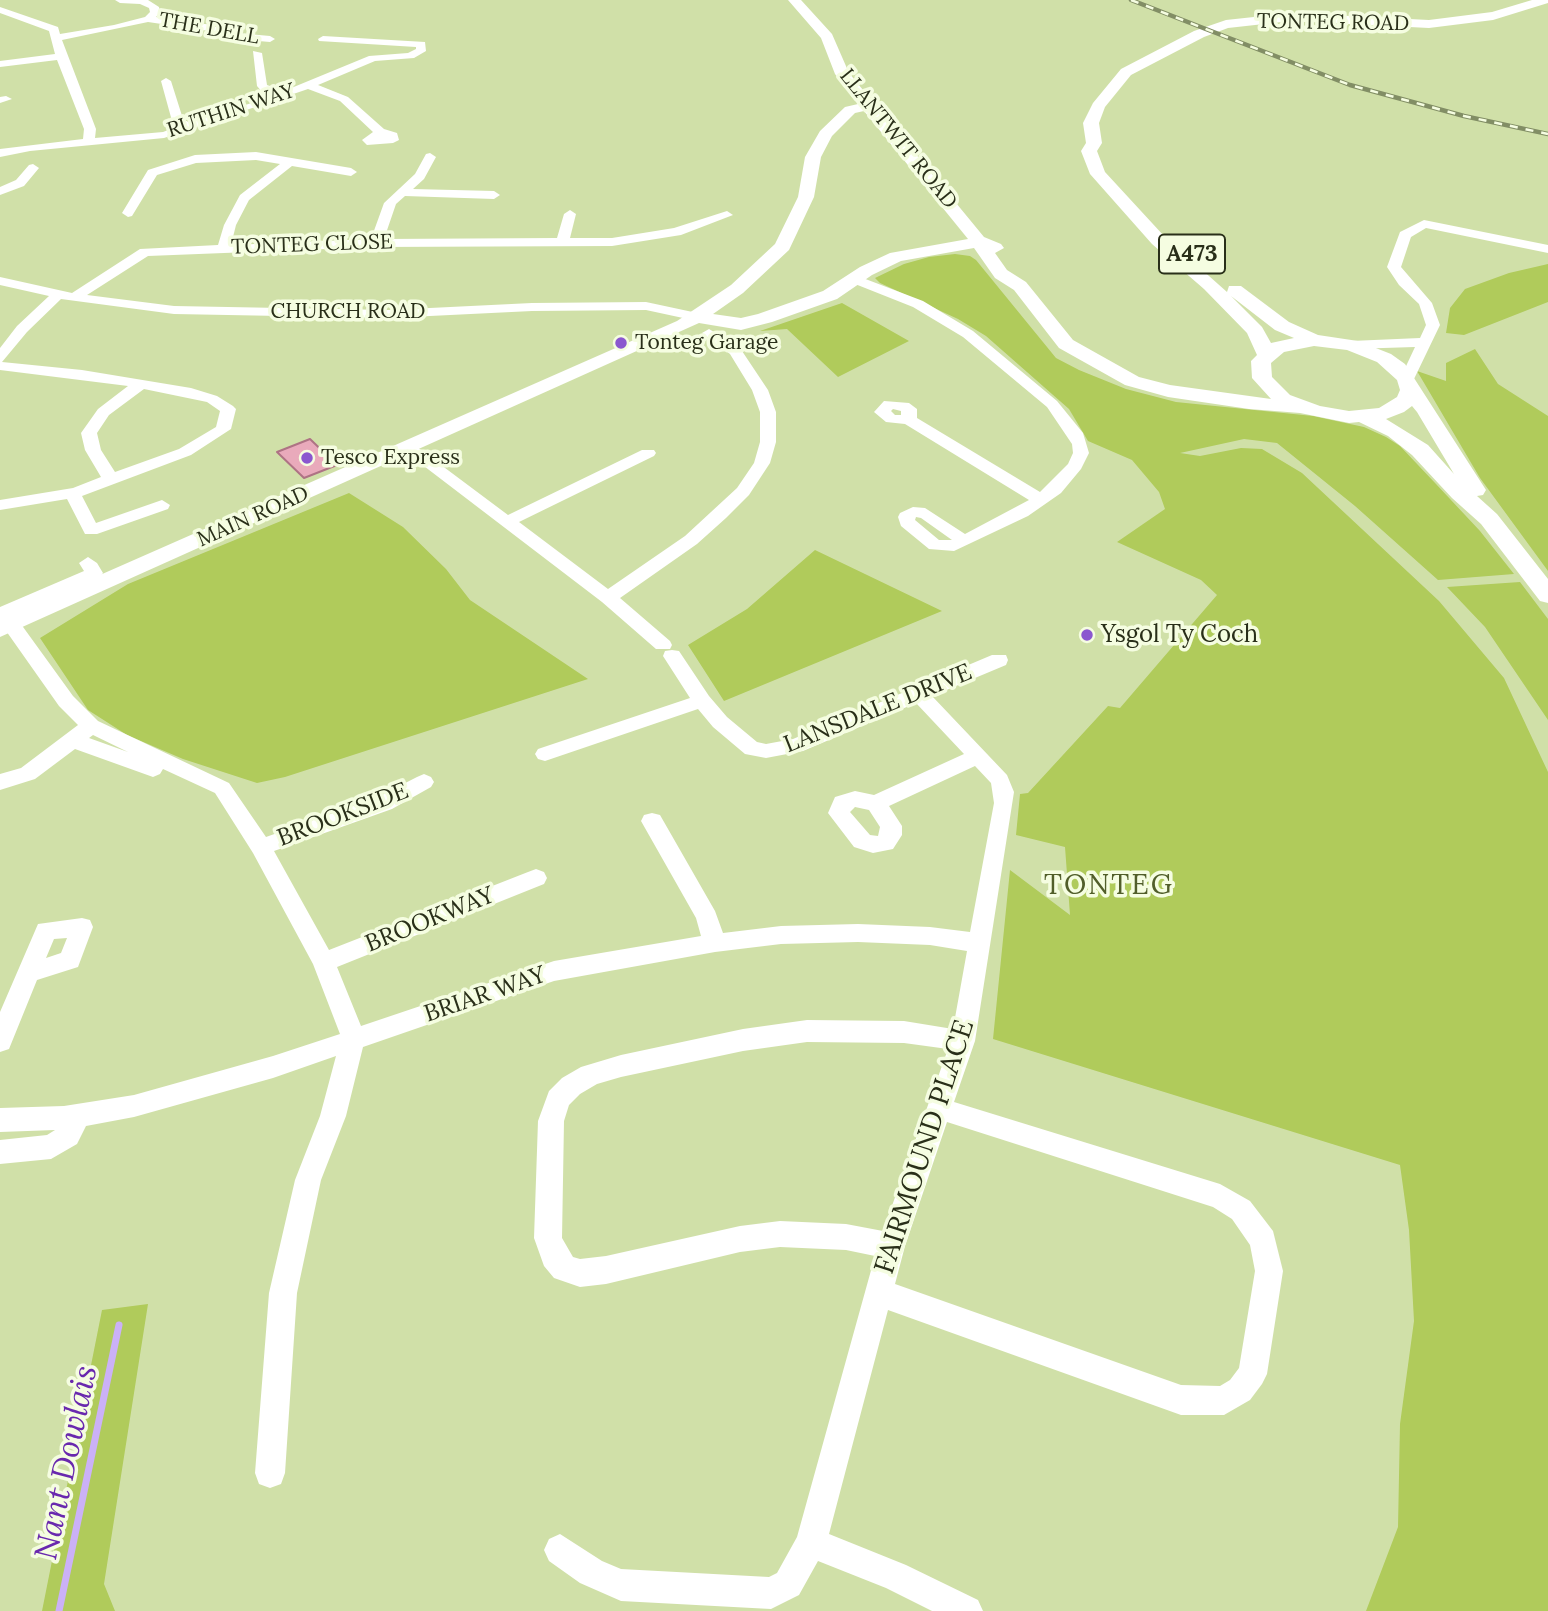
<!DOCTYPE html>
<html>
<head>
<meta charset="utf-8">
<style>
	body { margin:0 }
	canvas { display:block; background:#d0e0a8 }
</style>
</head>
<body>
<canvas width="1548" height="1611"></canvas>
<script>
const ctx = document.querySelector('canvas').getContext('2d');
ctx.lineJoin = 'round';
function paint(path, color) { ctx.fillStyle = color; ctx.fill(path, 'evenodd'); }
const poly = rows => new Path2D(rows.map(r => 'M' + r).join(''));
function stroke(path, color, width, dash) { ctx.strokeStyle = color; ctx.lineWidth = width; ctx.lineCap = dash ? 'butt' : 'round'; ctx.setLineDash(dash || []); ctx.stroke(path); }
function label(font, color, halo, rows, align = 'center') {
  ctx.font = font + ' Lora,serif'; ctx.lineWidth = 7; ctx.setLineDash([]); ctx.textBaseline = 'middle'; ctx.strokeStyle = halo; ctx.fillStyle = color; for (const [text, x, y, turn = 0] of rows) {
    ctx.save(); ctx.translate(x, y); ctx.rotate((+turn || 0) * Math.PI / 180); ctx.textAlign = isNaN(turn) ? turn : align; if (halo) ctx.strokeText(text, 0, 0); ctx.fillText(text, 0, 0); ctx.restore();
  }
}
const green = poly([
	[955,254,970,256,976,260,1056,358,1079,370,1126,389,1176,402,1313,416,1364,427,1386,437,1400,446,1436,484,1480,531,1514,574,1438,580,1355,506,1277,443,1244,439,1180,453,1200,456,1241,448,1262,449,1302,473,1439,601,1504,678,1548,772,1548,1611,1366,1611,1398,1527,1400,1424,1414,1321,1409,1230,1400,1165,993,1039,1010,870,1070,915,1065,847,1016,835,1020,794,1028,793,1108,706,1120,708,1217,595,1201,580,1117,542,1165,509,1159,492,1132,460,1088,441,1069,409,986,336,958,319,880,283,875,278,904,264,929,257],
	[1548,264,1548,302,1464,335,1446,333,1450,308,1465,289,1509,273],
	[842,303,909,341,838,377,787,329,760,331],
	[1475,349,1498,384,1548,416,1548,571,1480,478,1417,371,1446,381,1446,363],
	[349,493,403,527,446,569,470,600,588,679,285,777,257,783,183,759,127,735,88,710,40,638,128,584],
	[815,550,942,611,724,701,688,645,747,609],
	[1520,582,1548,619,1548,720,1485,627,1447,587],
	[148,1304,104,1584,115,1611,42,1611,102,1310]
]);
const stream = poly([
	[59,1611,119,1325]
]);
const building = poly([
	[310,439,337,465,304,478,277,452,310,439]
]);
const minor = poly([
	[115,0,148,0,159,7,160,13,156,17,212,25,226,32,270,36,275,39,270,42,224,38,209,31,148,22,62,40,96,129,95,138,163,132,179,126,172,121,161,81,166,78,171,81,183,119,190,123,273,96,263,93,257,86,253,51,262,53,267,85,284,91,369,56,408,53,416,49,416,47,319,41,318,39,323,36,425,42,426,51,414,58,375,61,318,85,348,97,384,129,397,133,399,140,393,143,367,145,362,140,373,132,340,101,308,89,164,138,30,151,0,157,0,149,83,139,84,129,57,60,0,67,0,61,55,54,49,31,0,13,0,7,58,27,60,34,114,25,145,17,150,12,149,8,140,4,120,3,115,0],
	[0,97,6,96,12,99,0,103,0,97],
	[256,152,351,168,357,172,351,176,292,166,249,200,236,225,231,245,371,239,384,203,415,174,426,154,430,153,436,157,424,179,413,189,494,191,500,195,494,199,405,196,396,204,384,239,557,238,564,214,570,210,576,214,570,238,612,238,674,228,727,211,733,215,681,235,612,246,376,247,148,256,87,295,174,306,389,310,532,303,646,302,702,314,704,317,697,321,646,310,532,311,389,318,174,314,61,299,27,332,2,362,82,370,191,388,217,396,233,406,236,409,231,429,191,455,82,496,96,523,162,500,170,505,168,509,97,534,85,534,67,499,0,510,0,500,73,488,101,477,85,450,81,433,98,409,128,386,0,370,0,348,17,326,49,296,0,285,0,277,72,293,140,249,218,245,224,225,240,195,280,164,256,160,196,163,157,175,132,216,128,217,122,213,148,170,195,155,256,152],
	[144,389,207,402,220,411,216,427,179,449,115,472,101,450,97,433,109,415,144,389],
	[33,164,39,168,24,186,0,195,0,187,16,180,29,165,33,164],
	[1424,220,1548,245,1548,253,1426,228,1411,237,1401,267,1432,303,1440,325,1414,379,1407,383,1400,379,1415,347,1351,349,1344,345,1351,341,1420,338,1426,325,1419,304,1399,285,1387,267,1400,232,1424,220],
	[855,275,923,301,973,331,1057,401,1083,433,1089,453,1081,469,1061,493,1028,516,954,551,929,549,901,526,898,517,900,513,913,507,925,508,965,534,1029,500,905,424,886,422,874,412,884,401,909,403,917,409,917,418,1040,492,1068,464,1073,453,1072,444,1047,407,963,337,913,307,850,282,848,279,855,275],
	[893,409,901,411,901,415,895,415,891,411,893,409],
	[916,517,921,518,952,540,939,540,915,520,916,517],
	[709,329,740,348,768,390,776,412,776,442,770,463,749,495,726,518,697,544,620,598,670,641,672,645,670,649,656,649,602,602,399,447,407,442,413,444,508,515,642,450,654,450,656,453,654,456,519,522,608,589,685,536,737,488,754,463,760,442,760,412,752,390,730,354,702,333,709,329],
	[88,557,97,563,103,573,100,577,0,620,0,607,84,571,79,563,88,557],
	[11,618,18,620,73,696,98,721,229,783,266,837,378,797,417,777,424,774,431,777,434,782,431,787,392,809,274,851,329,950,528,872,536,869,544,872,547,878,544,884,337,967,361,1026,554,961,701,936,696,918,641,821,644,815,652,813,660,815,715,911,723,933,781,926,858,924,930,927,970,932,994,803,991,783,975,766,889,806,902,826,902,835,893,849,873,853,854,847,828,813,835,797,855,791,874,795,964,754,916,703,803,751,766,758,745,754,713,727,698,709,545,761,538,759,535,754,538,749,690,698,663,656,665,651,672,650,679,651,709,696,727,717,757,742,766,744,793,739,992,655,1006,655,1008,660,1006,665,932,696,1007,775,1014,792,975,1041,954,1102,1220,1184,1250,1201,1273,1231,1283,1271,1267,1374,1262,1384,1250,1400,1224,1415,1181,1415,888,1310,829,1534,906,1565,978,1600,983,1611,932,1611,886,1588,818,1561,799,1595,771,1609,621,1601,580,1583,549,1561,544,1550,549,1539,560,1534,602,1561,621,1569,769,1577,777,1573,797,1537,875,1256,846,1250,780,1247,740,1252,606,1284,580,1287,554,1278,544,1266,534,1238,538,1121,549,1091,562,1078,581,1067,621,1055,743,1029,807,1020,904,1021,953,1029,967,951,930,945,858,942,781,944,715,952,554,981,363,1047,346,1116,321,1180,297,1293,285,1473,281,1484,270,1488,259,1484,255,1473,269,1293,295,1180,320,1116,336,1056,273,1078,134,1117,86,1126,77,1144,51,1159,0,1164,0,1140,47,1135,55,1130,0,1132,0,1108,64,1106,134,1095,273,1056,340,1034,313,964,253,853,215,793,163,769,160,774,153,777,75,749,35,779,0,790,0,774,21,768,78,725,59,706,4,628,2,624,4,620,11,618],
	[93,735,128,752,89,738,93,735],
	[855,807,869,810,880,827,878,836,870,835,850,812,855,807],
	[807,1042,904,1043,948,1049,883,1231,846,1224,780,1221,740,1226,606,1256,580,1259,573,1257,562,1238,564,1121,569,1105,580,1094,597,1084,621,1077,743,1051,807,1042],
	[947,1122,1213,1207,1232,1219,1250,1245,1255,1271,1239,1368,1230,1380,1220,1386,1181,1385,895,1284,905,1246,947,1122],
	[82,918,90,920,93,927,78,967,37,980,9,1049,0,1052,0,1012,38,924,82,918],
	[67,938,61,953,46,958,54,939,67,938]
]);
const major = poly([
	[788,0,801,0,832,34,849,73,984,237,1001,244,1004,248,995,253,1007,270,1026,282,1073,340,1139,377,1170,385,1271,399,1252,378,1251,361,1257,355,1247,333,1204,289,1152,244,1090,174,1081,151,1086,143,1083,123,1093,103,1121,69,1194,31,1226,20,1291,13,1429,20,1492,12,1532,0,1548,0,1548,3,1493,20,1429,28,1291,21,1228,28,1204,37,1131,75,1105,107,1099,123,1102,143,1097,151,1105,172,1164,236,1227,292,1229,286,1241,286,1289,322,1318,335,1358,341,1391,354,1405,364,1486,490,1483,495,1477,496,1497,514,1548,579,1548,603,1540,601,1481,524,1452,498,1412,455,1388,436,1359,422,1349,423,1300,413,1249,409,1168,397,1125,385,1059,348,1014,290,995,278,974,248,901,261,872,275,837,299,772,322,741,330,699,323,0,637,0,619,677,321,731,285,775,244,798,197,805,157,820,131,845,107,858,104,835,74,821,38,788,0],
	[864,111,968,239,890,253,860,267,823,291,758,314,741,318,713,314,743,293,789,250,814,197,821,157,832,136,855,113,864,111],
	[1231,296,1275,330,1294,338,1271,343,1262,327,1231,296],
	[1314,346,1347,350,1377,362,1397,380,1400,390,1397,397,1379,408,1349,411,1320,406,1290,395,1272,377,1271,363,1284,352,1314,346],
	[1412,406,1417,412,1454,474,1428,445,1386,419,1404,412,1412,406]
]);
const rail = poly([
	[1131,0,1350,85,1464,116,1548,134]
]);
const markers = [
	[621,343,7,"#8b57cf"],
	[307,458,7,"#8b57cf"],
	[1087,635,7,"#8b57cf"]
];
const farStreetnames = [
	["TONTEG ROAD",1333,23,1],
	["THE DELL",209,29,10],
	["RUTHIN WAY",231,111,-18],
	["LLANTWIT ROAD",898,139,51],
	["TONTEG CLOSE",312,245,-2],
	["CHURCH ROAD",348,312],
	["MAIN ROAD",253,517,-24]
];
const farPoinames = [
	["Tonteg Garage",635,343],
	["Tesco Express",321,458]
];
const shields = [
	[1192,254,66]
];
const shieldNames = [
	["A473",1192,254]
];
const poiNames = [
	["Ysgol Ty Coch",1101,635]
];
const streetNames = [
	["LANSDALE DRIVE",878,709,-22],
	["BROOKSIDE",343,815,-21],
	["BROOKWAY",430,920,-22],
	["BRIAR WAY",485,995,-19]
];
const quarterNames = [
	["TONTEG",1109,886]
];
const nearStreetnames = [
	["FAIRMOUND PLACE",925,1147,-72]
];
const nearWaternames = [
	["Nant Dowlais",67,1463,-78]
];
paint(green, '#b0cb5b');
stroke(stream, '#cbb1f7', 7);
paint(building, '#e9aabb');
stroke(building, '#ae7384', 2);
paint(minor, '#fff');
paint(major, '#fff');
stroke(rail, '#828e65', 4.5);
stroke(rail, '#f5fde1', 2.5, [8]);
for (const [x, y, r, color] of markers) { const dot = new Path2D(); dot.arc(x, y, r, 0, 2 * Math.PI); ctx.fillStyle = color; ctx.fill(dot); stroke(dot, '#f5fde1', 2.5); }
label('21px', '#292f19', '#f5fde1', farStreetnames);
label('21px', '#292f19', '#f5fde1', farPoinames, 'left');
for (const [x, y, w] of shields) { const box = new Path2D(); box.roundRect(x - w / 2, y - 19.5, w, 39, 5); ctx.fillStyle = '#f5fde1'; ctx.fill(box); stroke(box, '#292f19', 2); }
label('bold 23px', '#292f19', null, shieldNames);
label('24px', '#292f19', '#f5fde1', poiNames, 'left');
label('24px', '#292f19', '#f5fde1', streetNames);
ctx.letterSpacing = '2px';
label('28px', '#515e2a', '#f5fde1', quarterNames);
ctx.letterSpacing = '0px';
label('28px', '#292f19', '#f5fde1', nearStreetnames);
label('italic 32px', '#6928ae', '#f5fde1', nearWaternames);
</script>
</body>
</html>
